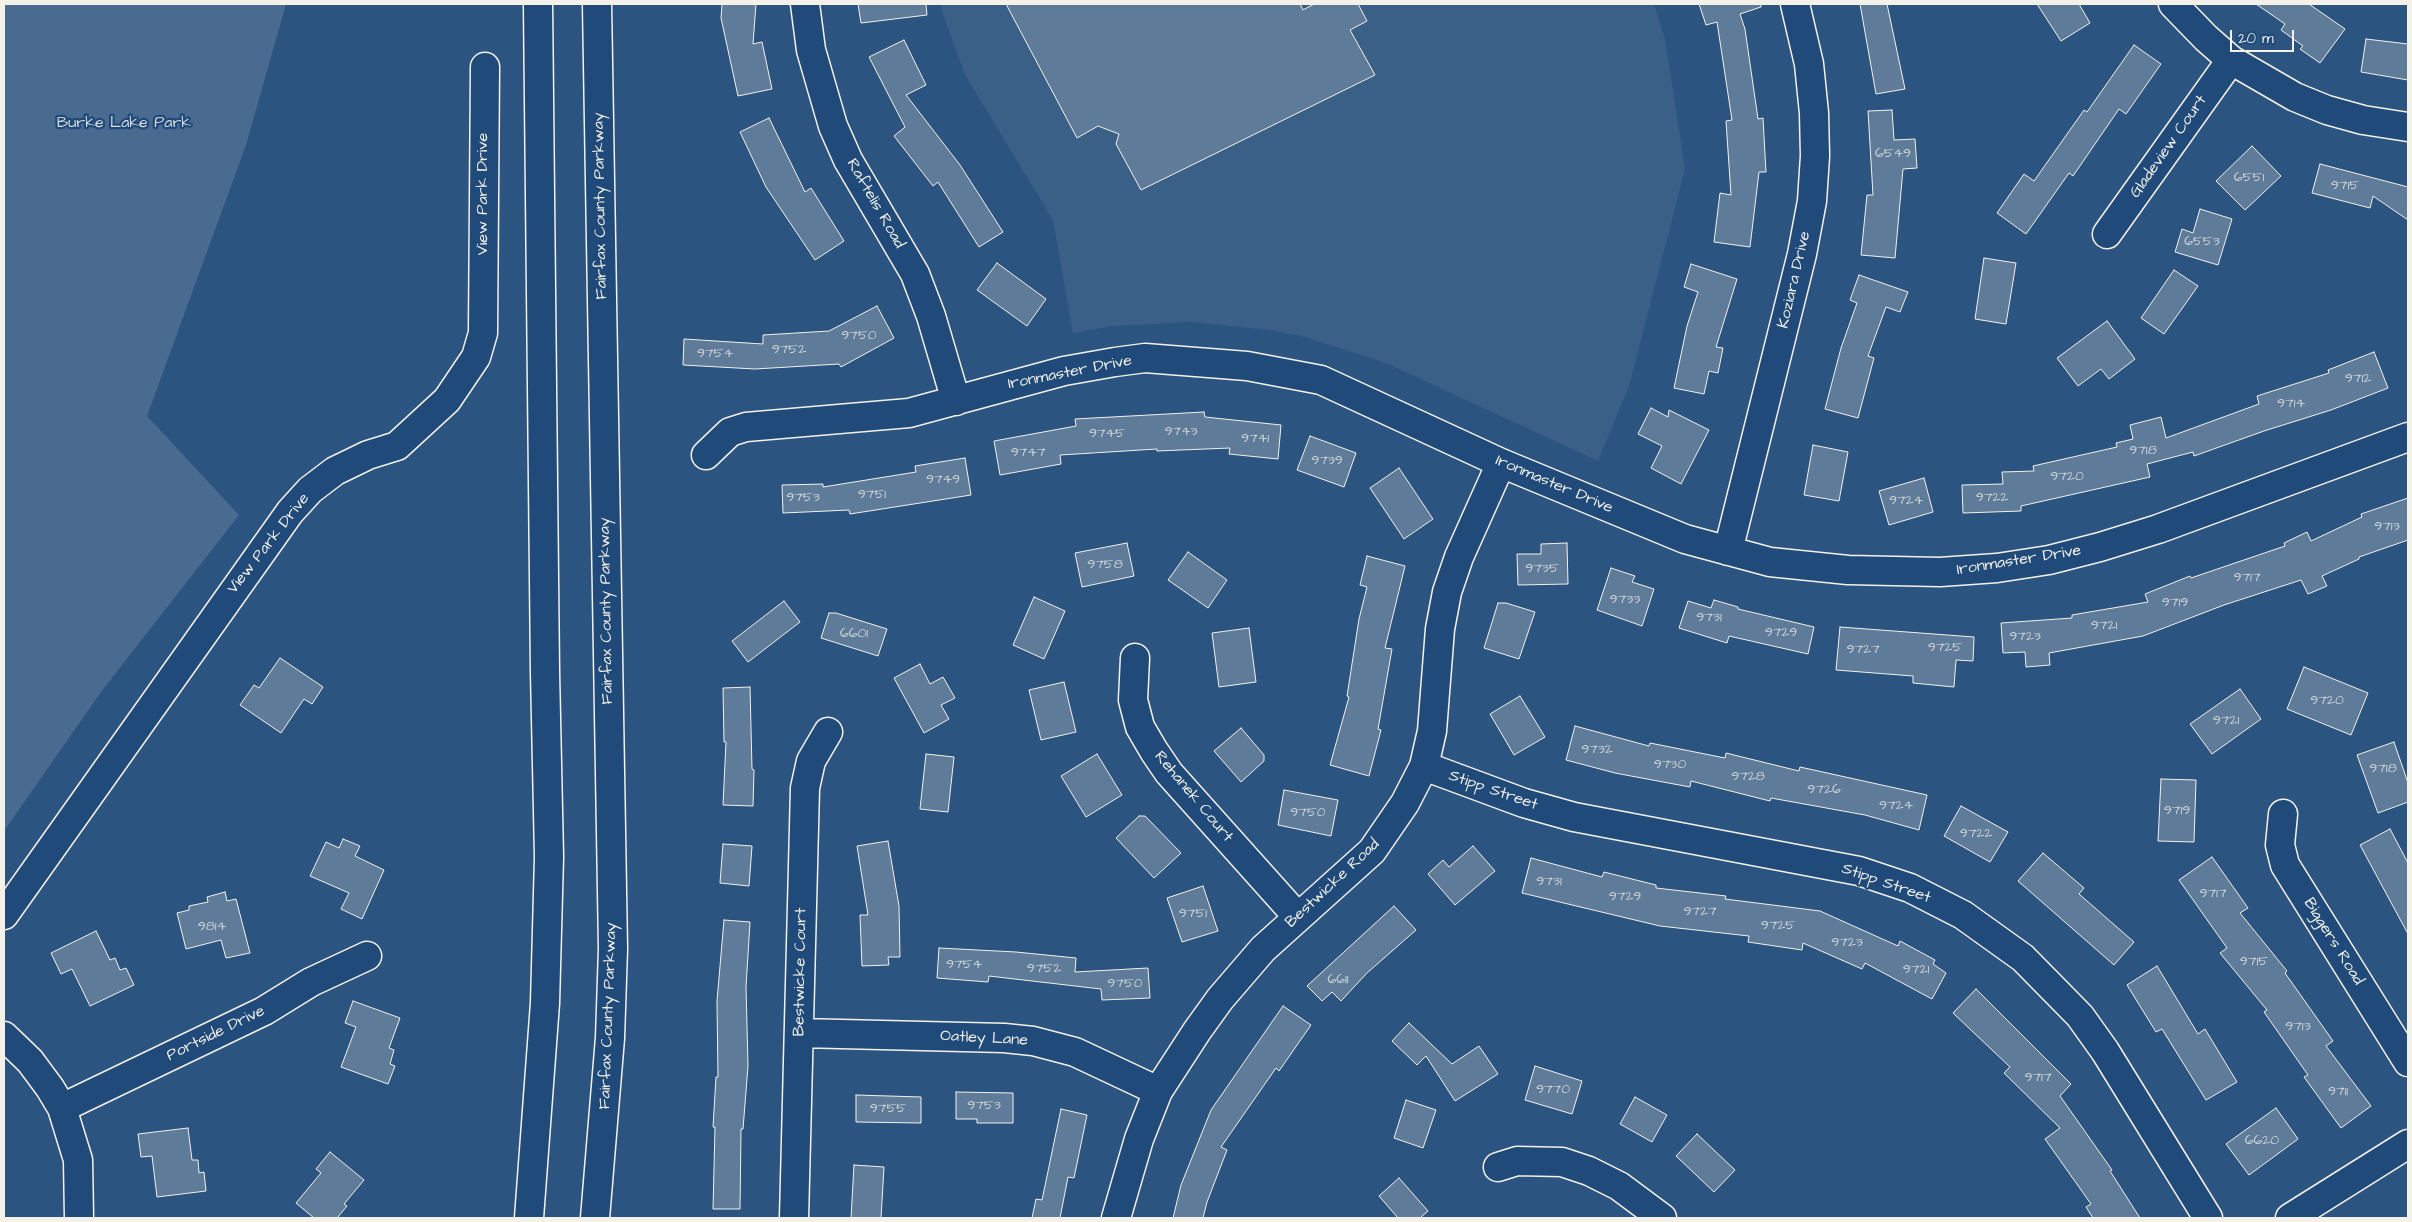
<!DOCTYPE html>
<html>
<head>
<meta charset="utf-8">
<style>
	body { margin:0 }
	#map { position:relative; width:2412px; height:1222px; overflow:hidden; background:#2c5481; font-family:"Architects Daughter",sans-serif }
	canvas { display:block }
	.frame { position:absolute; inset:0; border:5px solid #f4f1e8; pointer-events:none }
	.scale { position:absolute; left:2230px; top:30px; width:64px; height:22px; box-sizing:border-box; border:2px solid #f4f1e8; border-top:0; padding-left:6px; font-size:15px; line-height:18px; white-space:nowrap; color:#f4f1e8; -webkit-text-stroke:4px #1f4a7a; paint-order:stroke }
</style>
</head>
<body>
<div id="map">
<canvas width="2412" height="1222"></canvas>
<div class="frame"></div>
<div class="scale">20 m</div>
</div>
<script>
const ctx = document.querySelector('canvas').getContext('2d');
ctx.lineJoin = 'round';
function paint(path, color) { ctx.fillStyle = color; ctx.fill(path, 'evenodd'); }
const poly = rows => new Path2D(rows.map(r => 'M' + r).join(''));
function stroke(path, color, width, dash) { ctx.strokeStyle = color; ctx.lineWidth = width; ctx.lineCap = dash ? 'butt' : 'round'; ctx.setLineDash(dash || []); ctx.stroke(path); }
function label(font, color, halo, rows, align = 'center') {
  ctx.font = font + ' "Architects Daughter",sans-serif'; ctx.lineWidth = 4.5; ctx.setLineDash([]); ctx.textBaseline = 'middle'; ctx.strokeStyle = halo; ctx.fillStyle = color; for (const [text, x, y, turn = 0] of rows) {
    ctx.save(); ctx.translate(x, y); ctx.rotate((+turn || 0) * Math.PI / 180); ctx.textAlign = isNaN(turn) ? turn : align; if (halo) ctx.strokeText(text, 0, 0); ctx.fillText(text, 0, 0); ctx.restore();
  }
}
const built = poly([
	[942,4,1654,4,1665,39,1685,169,1629,386,1598,461,1386,363,1305,337,1270,330,1190,322,1113,326,1073,333,1053,220,965,75,942,11]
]);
const green = poly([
	[4,4,286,4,246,145,147,416,239,515,101,692,4,831]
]);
const building = poly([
	[722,4,756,4,753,44,762,42,772,89,738,96,721,18,722,4],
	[858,4,926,4,927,15,861,23,858,4],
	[1006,4,1300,4,1303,10,1314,4,1358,4,1367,21,1350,30,1375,75,1141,190,1116,144,1119,134,1098,126,1077,138,1006,4],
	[1699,4,1761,4,1761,7,1740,14,1745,29,1758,119,1763,118,1766,172,1759,172,1750,247,1714,242,1720,193,1731,195,1726,121,1732,120,1717,22,1706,25,1699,4],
	[1860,4,1887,4,1905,89,1876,94,1860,4],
	[2037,4,2079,4,2090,23,2061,41,2037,4],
	[2256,4,2309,4,2345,29,2320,63,2300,49,2303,46,2281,30,2285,24,2256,4],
	[2366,39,2408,44,2408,80,2361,72,2366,39],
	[904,40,926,85,906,95,960,165,1003,232,979,247,938,182,933,186,894,136,905,127,869,57,904,40],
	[2134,45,2161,64,2126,114,2119,109,2073,176,2069,173,2026,234,1997,213,2024,174,2034,181,2084,110,2087,112,2134,45],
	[1892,110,1894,140,1915,139,1917,168,1903,169,1895,258,1861,255,1867,195,1873,195,1868,111,1892,110],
	[769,118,805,192,811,188,844,241,815,260,766,187,740,132,769,118],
	[2252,146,2281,176,2245,210,2216,181,2252,146],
	[2320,164,2408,187,2408,220,2373,196,2370,208,2312,193,2320,164],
	[2200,209,2232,219,2218,265,2175,252,2182,229,2193,233,2200,209],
	[1984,258,2016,263,2006,324,1975,319,1984,258],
	[997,263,1046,299,1027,326,977,290,997,263],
	[1691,264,1737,279,1716,347,1723,348,1718,373,1709,371,1704,394,1674,388,1687,326,1698,292,1684,287,1691,264],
	[2174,270,2198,286,2164,334,2141,318,2174,270],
	[1859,275,1908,292,1900,312,1886,307,1868,356,1874,358,1858,418,1825,409,1841,348,1857,303,1850,300,1859,275],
	[877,306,894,338,841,367,839,364,755,369,683,365,684,339,763,344,763,335,829,331,877,306],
	[2107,321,2135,359,2109,379,2101,369,2078,386,2057,358,2107,321],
	[2374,352,2388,388,2331,410,2264,431,2194,456,2193,452,2147,464,2150,477,2021,506,2021,511,1963,513,1962,485,2003,484,2002,472,2034,471,2033,466,2117,447,2116,443,2133,439,2130,425,2161,417,2166,438,2259,404,2257,396,2329,373,2328,370,2374,352],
	[1651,408,1668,417,1669,410,1709,430,1681,484,1651,468,1662,446,1638,434,1651,408],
	[1204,412,1205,417,1281,425,1278,459,1229,454,1230,448,1157,451,1157,449,1060,455,1061,464,1000,475,994,441,1076,426,1075,419,1204,412],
	[1310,436,1356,453,1344,487,1297,470,1310,436],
	[1813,445,1848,452,1839,501,1804,495,1813,445],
	[965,458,971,495,850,514,849,510,783,513,782,485,823,484,823,487,916,472,915,466,965,458],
	[1399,468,1433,519,1404,539,1370,488,1399,468],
	[1924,478,1933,512,1889,525,1879,491,1924,478],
	[2408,498,2408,540,2359,557,2359,559,2322,576,2327,586,2308,594,2301,580,2224,605,2143,636,2049,653,2050,665,2026,667,2025,652,2003,653,2001,623,2072,618,2072,615,2148,602,2145,594,2190,576,2191,578,2285,546,2284,543,2307,532,2311,541,2362,517,2361,514,2408,498],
	[1127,543,1134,576,1082,587,1075,553,1127,543],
	[1567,543,1568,584,1518,585,1517,554,1541,554,1541,544,1567,543],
	[1188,552,1227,580,1208,608,1168,580,1188,552],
	[1367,556,1405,566,1385,648,1392,649,1378,729,1381,730,1369,776,1330,765,1349,697,1347,696,1359,619,1367,587,1360,585,1367,556],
	[1611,568,1635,576,1632,582,1654,589,1642,626,1597,610,1611,568],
	[1034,597,1065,611,1044,659,1013,645,1034,597],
	[1714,600,1738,607,1738,609,1814,627,1808,654,1729,636,1727,643,1679,628,1688,601,1711,608,1714,600],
	[784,601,800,622,748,662,732,641,784,601],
	[1498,603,1506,603,1535,612,1519,659,1484,648,1498,603],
	[829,613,836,613,887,629,878,656,821,638,829,613],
	[1840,627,1974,637,1973,661,1956,660,1954,687,1913,683,1913,676,1836,670,1840,627],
	[1249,628,1256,682,1219,687,1212,633,1249,628],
	[280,658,323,687,312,704,304,699,281,733,240,705,254,685,259,688,280,658],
	[920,664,930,684,943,677,955,698,941,705,949,719,924,733,894,678,920,664],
	[2304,667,2368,693,2351,735,2287,709,2304,667],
	[1064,682,1076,732,1041,740,1029,690,1064,682],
	[750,687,752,769,754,770,753,806,723,805,726,742,724,742,723,688,750,687],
	[2240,689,2261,719,2212,754,2190,724,2240,689],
	[1520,696,1545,737,1514,755,1490,714,1520,696],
	[1575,726,1649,746,1650,743,1725,758,1726,753,1799,771,1800,767,1927,795,1919,830,1865,815,1771,798,1770,801,1691,781,1690,787,1615,773,1566,760,1575,726],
	[1241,728,1264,755,1264,761,1241,782,1214,751,1241,728],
	[2394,742,2408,783,2408,802,2378,813,2357,755,2394,742],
	[926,754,954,757,948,812,920,809,926,754],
	[1097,754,1122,795,1086,817,1061,776,1097,754],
	[2161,779,2196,780,2194,842,2158,841,2161,779],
	[1284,790,1338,800,1331,836,1278,825,1284,790],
	[1961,806,2008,832,1990,862,1944,836,1961,806],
	[1139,816,1145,816,1181,853,1154,878,1116,838,1139,816],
	[2390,829,2408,863,2408,934,2360,845,2390,829],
	[343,839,360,846,355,856,384,870,362,919,341,909,349,893,310,876,326,842,339,848,343,839],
	[888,841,899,906,900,957,888,957,889,965,862,966,860,915,868,915,857,846,888,841],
	[723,844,752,846,749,886,720,883,723,844],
	[1473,846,1495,871,1455,905,1428,874,1443,860,1449,867,1473,846],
	[2043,853,2084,888,2079,894,2134,942,2114,965,2018,881,2043,853],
	[2212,857,2248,908,2240,913,2287,971,2285,973,2333,1041,2326,1046,2371,1106,2341,1128,2304,1077,2308,1075,2264,1012,2267,1010,2220,953,2227,948,2179,880,2212,857],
	[1531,858,1602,877,1604,872,1656,885,1656,888,1726,896,1725,899,1820,911,1898,946,1900,941,1935,960,1933,964,1946,973,1932,999,1865,963,1862,969,1803,943,1802,950,1748,942,1749,936,1660,926,1522,893,1531,858],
	[1203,886,1218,931,1182,942,1167,898,1203,886],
	[225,892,227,901,236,899,250,953,226,958,221,940,186,949,177,913,189,910,189,906,208,902,207,897,225,892],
	[1394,906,1416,930,1367,973,1341,1001,1332,992,1322,1001,1307,986,1394,906],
	[724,920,750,922,746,987,748,1066,743,1129,741,1129,740,1209,713,1209,715,1127,713,1127,716,1077,718,1077,717,1001,724,920],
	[96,931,110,960,115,958,120,970,126,968,134,985,90,1006,72,969,61,974,51,953,96,931],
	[939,948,1016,952,1076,958,1075,972,1148,968,1150,998,1102,1000,1101,989,989,976,988,982,937,978,939,948],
	[2157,966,2198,1034,2205,1029,2237,1082,2206,1100,2162,1029,2156,1032,2127,985,2157,966],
	[1976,989,2071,1084,2060,1096,2112,1170,2110,1171,2140,1218,2093,1218,2086,1207,2091,1204,2045,1139,2060,1128,2004,1073,2010,1067,1953,1013,1976,989],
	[353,1001,400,1018,389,1048,394,1050,390,1064,395,1066,388,1084,341,1067,356,1027,345,1023,353,1001],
	[1283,1006,1311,1025,1279,1071,1276,1068,1221,1147,1227,1150,1207,1202,1203,1218,1173,1218,1181,1185,1211,1110,1283,1006],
	[1409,1023,1452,1064,1479,1046,1498,1074,1455,1101,1426,1056,1417,1065,1392,1041,1409,1023],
	[1535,1066,1582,1081,1572,1114,1525,1100,1535,1066],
	[956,1092,1013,1093,1013,1123,977,1123,977,1119,956,1119,956,1092],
	[856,1095,921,1097,921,1123,856,1122,856,1095],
	[1635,1097,1667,1115,1652,1142,1620,1124,1635,1097],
	[1406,1100,1436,1110,1423,1148,1394,1138,1406,1100],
	[2276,1108,2298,1139,2249,1175,2226,1144,2276,1108],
	[1061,1109,1087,1115,1074,1178,1068,1177,1060,1218,1032,1218,1036,1199,1042,1200,1061,1109],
	[188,1128,192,1160,198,1160,199,1173,204,1172,206,1191,157,1197,152,1156,141,1157,138,1134,188,1128],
	[1697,1134,1735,1170,1714,1192,1676,1156,1697,1134],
	[330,1152,364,1180,344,1204,347,1206,337,1218,314,1218,296,1203,321,1173,316,1169,330,1152],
	[854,1165,884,1167,881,1218,851,1218,854,1165],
	[1399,1178,1428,1211,1420,1218,1398,1218,1379,1196,1399,1178]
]);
const minor = poly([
	[805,4,811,50,833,126,848,160,915,274,931,316,956,401],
	[2173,4,2206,38,2231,60,2295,97,2327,110,2363,120,2408,127],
	[2107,234,2231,60],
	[706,455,730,432,746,427,909,413,1064,371,1115,362,1145,358,1247,366,1321,380,1501,463,1685,539,1770,562,1848,570,1940,572,1997,568,2049,560,2100,547,2158,529,2408,437],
	[1728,551,1802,254,1812,201,1815,156,1814,113,1809,64,1795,4],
	[1135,658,1133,700,1140,727,1154,751,1169,773,1297,916],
	[1424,766,1524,803,1574,817,1859,871,1910,888,1963,915,2023,958,2080,1016,2105,1051,2208,1218],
	[2283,814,2280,845,2285,865,2408,1062],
	[4,915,290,512,310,490,335,471,368,455,397,446,447,400,476,357,483,333,485,67],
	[800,1033,1004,1038,1033,1041,1075,1052,1158,1091],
	[4,1036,30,1061,50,1088,62,1108,78,1160,79,1218],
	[62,1108,264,1011,311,982,367,956],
	[1498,1167,1517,1161,1562,1162,1589,1171,1619,1186,1662,1218],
	[794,1218,805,788,811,761,828,732],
	[1116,1218,1139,1139,1158,1091,1197,1031,1220,999,1263,949,1372,851,1405,803,1424,766,1432,731,1440,629,1447,592,1459,557,1501,463],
	[2290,1218,2408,1144]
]);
const highway = poly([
	[529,1218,545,1003,549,857,545,672,538,4],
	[595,1218,610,1038,613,949,597,4]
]);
const numberNames = [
	["6549",1893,154],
	["6551",2249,178],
	["9715",2345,186],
	["6553",2202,242],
	["9750",859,336],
	["9752",789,350],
	["9754",715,354],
	["9712",2358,379],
	["9714",2291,404],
	["9743",1181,432],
	["9745",1107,434],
	["9741",1255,439],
	["9718",2143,451],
	["9747",1028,453],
	["9739",1327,461],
	["9720",2067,477],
	["9749",943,480],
	["9751",872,495],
	["9753",803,498],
	["9722",1992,498],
	["9724",1906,501],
	["9713",2387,527],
	["9758",1105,565],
	["9735",1542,569],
	["9717",2247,578],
	["9733",1625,600],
	["9719",2175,603],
	["9731",1709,618],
	["9721",2104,626],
	["9729",1781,633],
	["6601",854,634],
	["9723",2025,637],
	["9725",1945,648],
	["9727",1863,650],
	["9720",2327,701],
	["9721",2226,721],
	["9732",1597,750],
	["9730",1670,765],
	["9718",2383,769],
	["9728",1748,777],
	["9726",1824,790],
	["9724",1896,806],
	["9719",2177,811],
	["9750",1308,813],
	["9722",1976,834],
	["9731",1549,882],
	["9717",2213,894],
	["9729",1625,897],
	["9727",1700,912],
	["9751",1193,914],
	["9725",1778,926],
	["9814",212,927],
	["9723",1847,943],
	["9715",2254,962],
	["9754",964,965],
	["9752",1044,969],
	["9721",1916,970],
	["6611",1338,980],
	["9750",1125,984],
	["9713",2298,1027],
	["9717",2038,1078],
	["9770",1553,1090],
	["9711",2338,1092],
	["9753",984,1106],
	["9755",888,1109],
	["6620",2262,1141]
];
const parkNames = [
	["Burke Lake Park",124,124]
];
const streetNames = [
	["Gladeview Court",2169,147,-55],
	["View Park Drive",484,194,-90],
	["Raftelis Road",875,204,60],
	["Fairfax County Parkway",601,206,-91],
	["Koziara Drive",1795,280,-77],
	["Ironmaster Drive",1070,373,-11],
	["Ironmaster Drive",1554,485,23],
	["View Park Drive",269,544,-52],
	["Ironmaster Drive",2019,561,-9],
	["Fairfax County Parkway",607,611,-91],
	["Stipp Street",1493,791,19],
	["Rehanek Court",1193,797,50],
	["Bestwicke Road",1333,884,-43],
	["Stipp Street",1886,884,19],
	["Biggers Road",2333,942,58],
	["Bestwicke Court",801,972,-89],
	["Fairfax County Parkway",609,1016,-88],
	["Portside Drive",216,1034,-26],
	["Oatley Lane",984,1039,3]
];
paint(built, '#3b6088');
paint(green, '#496b90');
paint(building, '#5e7b9a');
stroke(building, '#f4f1e8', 1);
stroke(minor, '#f4f1e8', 31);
stroke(highway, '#f4f1e8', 31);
stroke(minor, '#1f4a7a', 28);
stroke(highway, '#1f4a7a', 28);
label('14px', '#ced4d4', null, numberNames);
label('16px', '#dadddb', '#1f4a7a', parkNames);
label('16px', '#f4f1e8', '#1f4a7a', streetNames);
</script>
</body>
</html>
